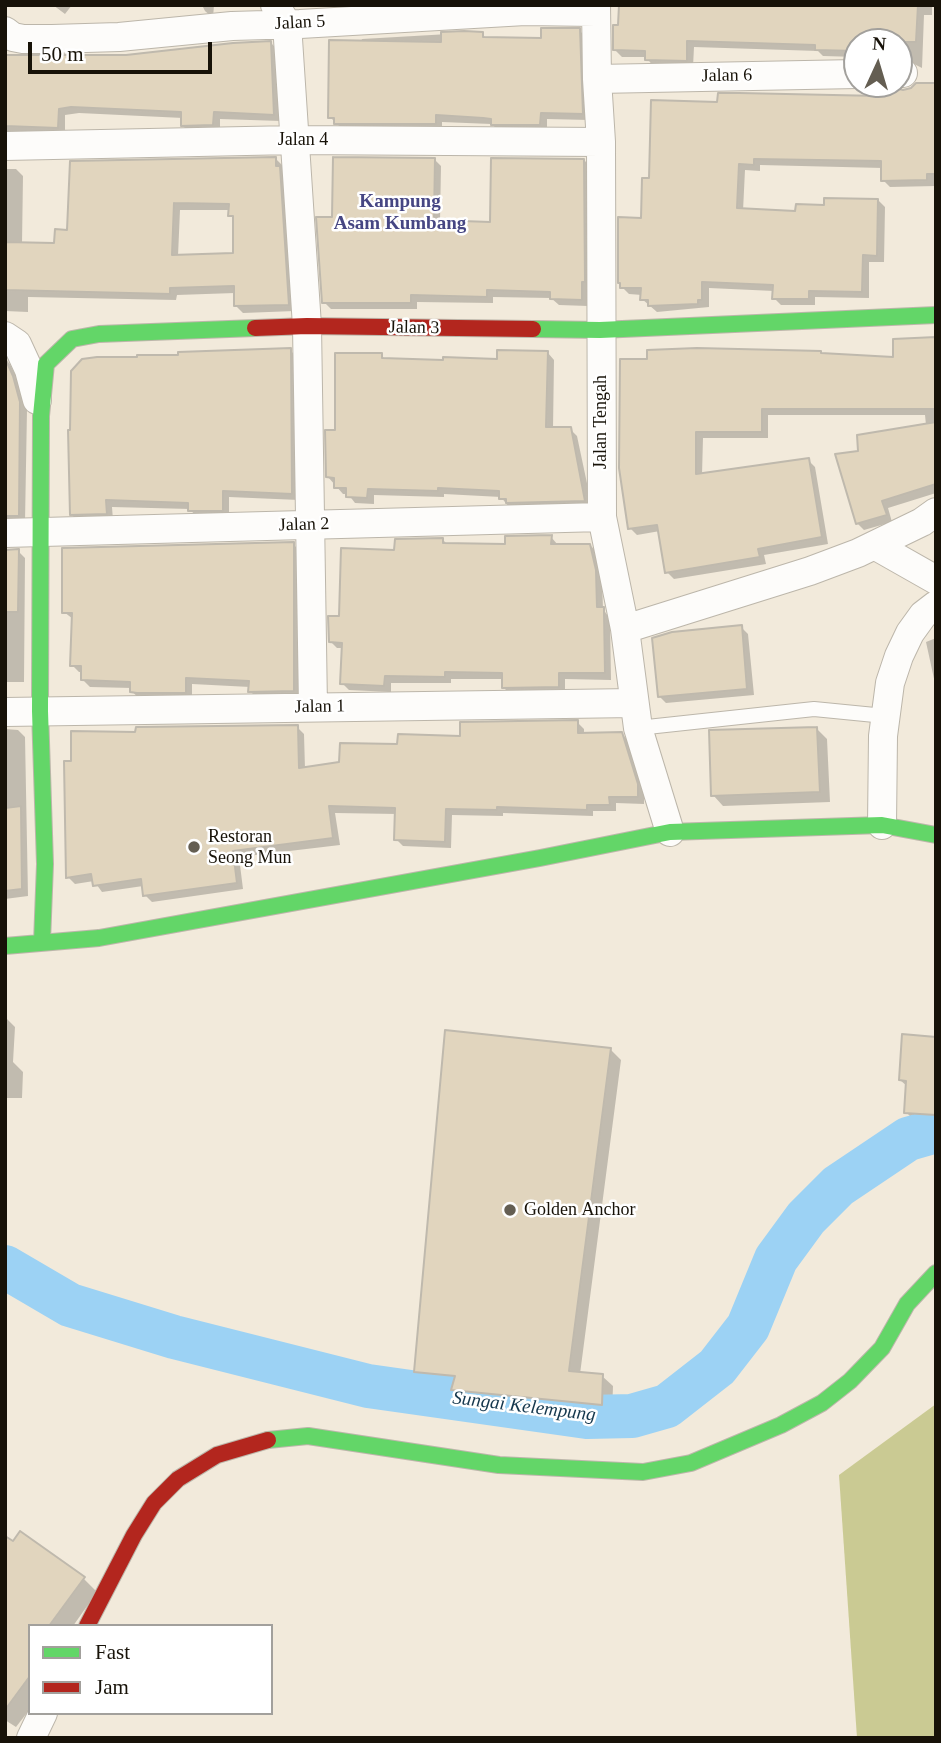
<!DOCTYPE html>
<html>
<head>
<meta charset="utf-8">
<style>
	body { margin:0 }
	#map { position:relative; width:941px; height:1743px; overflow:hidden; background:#f2eadb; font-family:"Times New Roman",serif }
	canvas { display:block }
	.frame { position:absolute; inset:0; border:7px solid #171208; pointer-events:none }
	.legend { position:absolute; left:28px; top:1624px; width:245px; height:91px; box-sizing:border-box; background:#fff; border:2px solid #a2a09c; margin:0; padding:9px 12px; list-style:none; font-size:21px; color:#171208 }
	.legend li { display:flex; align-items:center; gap:14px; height:35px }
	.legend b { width:35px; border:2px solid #a2a09c }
	.north { position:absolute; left:843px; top:28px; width:70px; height:70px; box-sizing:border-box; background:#fff; border:2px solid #a2a09c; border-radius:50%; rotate:4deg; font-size:19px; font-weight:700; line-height:28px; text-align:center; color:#171208 }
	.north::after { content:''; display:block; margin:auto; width:24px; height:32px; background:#645e52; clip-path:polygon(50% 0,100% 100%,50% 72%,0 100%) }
	.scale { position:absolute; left:28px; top:42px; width:184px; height:32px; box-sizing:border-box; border:4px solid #171208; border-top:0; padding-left:9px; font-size:21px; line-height:24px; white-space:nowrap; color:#171208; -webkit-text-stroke:5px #fff; paint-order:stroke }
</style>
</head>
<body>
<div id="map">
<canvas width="941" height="1743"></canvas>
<div class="frame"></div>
<ul class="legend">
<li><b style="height:9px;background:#63d668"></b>Fast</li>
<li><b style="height:9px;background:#b3261e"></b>Jam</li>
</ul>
<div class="north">N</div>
<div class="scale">50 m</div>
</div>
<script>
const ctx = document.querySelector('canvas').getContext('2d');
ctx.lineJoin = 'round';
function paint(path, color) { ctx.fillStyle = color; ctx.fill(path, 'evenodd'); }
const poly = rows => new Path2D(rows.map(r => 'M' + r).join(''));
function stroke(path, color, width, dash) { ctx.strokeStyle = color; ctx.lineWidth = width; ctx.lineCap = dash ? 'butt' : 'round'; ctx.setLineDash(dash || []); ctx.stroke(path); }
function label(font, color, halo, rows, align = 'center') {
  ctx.font = font + ' "Times New Roman",serif'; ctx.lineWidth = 5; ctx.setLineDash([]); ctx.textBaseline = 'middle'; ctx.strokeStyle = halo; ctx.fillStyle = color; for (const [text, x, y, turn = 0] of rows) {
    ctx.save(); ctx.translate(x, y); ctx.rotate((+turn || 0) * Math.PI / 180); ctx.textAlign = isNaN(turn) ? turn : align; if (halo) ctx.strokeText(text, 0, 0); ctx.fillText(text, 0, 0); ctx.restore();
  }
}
const forest = poly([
	[936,1404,936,1738,857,1738,839,1475]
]);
const shadow = poly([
	[53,5,72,5,65,14],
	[202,5,214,5,213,18,205,11],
	[620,5,932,5,932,15,924,15,922,68,912,63,899,65,899,42,857,42,857,57,823,56,818,51,694,47,693,67,653,66,646,57,622,57,615,50,620,27],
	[579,30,586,37,589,120,547,119,547,131,500,131,491,124,442,122,442,131,343,130,330,117,362,39,466,33,482,34,487,39,543,40],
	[271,43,278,50,281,121,220,119,220,131,189,132,182,125,183,118,79,113,65,115,65,134,5,132,5,56,126,56],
	[882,84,889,84,891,89,899,91,936,85,936,186,890,187,883,180,883,168,760,165,760,171,745,170,743,211,797,213,878,200,885,207,884,262,869,262,869,298,815,297,815,305,781,305,774,298,774,291,709,288,709,307,657,312,642,299,642,295,629,294,622,287,643,219,651,180,719,103,882,98],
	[276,159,283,166,282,172,286,175,295,311,243,313,236,306,235,293,177,295,176,300,28,297,28,312,5,311,5,169,16,169,23,176,22,244,56,245,69,232],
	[180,210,230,210,230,215,235,220,235,255,178,256],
	[434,159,441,166,440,222,491,223,584,160,591,167,588,306,559,305,551,298,493,297,493,303,417,302,417,309,331,309,324,302,334,219],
	[936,341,936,493,888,508,892,522,864,530,857,523,860,452,926,425,925,415,768,415,768,438,703,438,702,475,808,460,815,467,828,544,764,555,766,564,674,579,667,572,660,531,637,535,630,528,621,468,822,355,895,359],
	[290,350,297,357,299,500,229,497,229,517,197,518,190,509,112,507,113,520,78,521,71,514,180,357],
	[548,353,554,360,553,429,570,429,577,436,592,507,508,506,501,497,444,494,444,497,374,495,374,504,355,503,348,494,343,494,328,477,337,432,381,355,386,360,499,361],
	[5,359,10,364,20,384,27,410,25,522,5,525],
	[551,537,558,545,590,545,597,552,602,579,603,609,610,619,611,680,565,679,565,694,511,695,504,688,504,679,451,679,451,683,391,683,391,692,349,690,342,683,343,648,337,648,330,641,340,618,396,552,443,540,448,545,507,546],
	[293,544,300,551,300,698,257,698,250,691,250,687,192,684,192,699,139,699,132,691,132,688,90,687,83,680,83,672,79,672,72,665,73,619,64,612],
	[5,550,18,551,25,558,24,682,5,682],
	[741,627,748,634,754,695,666,703,659,696],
	[936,638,936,688,926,642],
	[577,722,584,729,584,734,621,733,628,740,644,793,644,804,616,803,616,811,593,811,593,816,503,813,503,816,452,815,451,848,403,846,396,839,397,814,335,813,340,845,239,857,243,889,152,902,145,895,143,886,102,892,94,881,75,884,68,877,72,763,137,733,297,727,304,734,305,769,341,764,399,746],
	[5,729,18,730,25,737,28,896,5,899],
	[817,729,827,739,830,802,723,806,713,795],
	[5,1017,15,1027,13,1062,23,1072,22,1098,5,1098],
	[936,1032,936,1127,920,1126,906,1112,908,1087,900,1080,935,1039],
	[610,1049,621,1060,580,1374,602,1376,613,1386,612,1415,463,1400,453,1390,454,1385,427,1382,416,1371],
	[5,1538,83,1578,97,1592,73,1626,30,1626,30,1709,16,1727,5,1720]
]);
const river = poly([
	[5,1267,70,1305,174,1337,368,1386,587,1417,632,1416,667,1406,717,1367,748,1327,776,1259,806,1218,838,1186,908,1139,936,1131]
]);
const building = poly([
	[619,5,918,5,916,42,857,42,857,51,815,50,815,45,687,41,687,61,645,60,645,51,613,50,613,25,618,25,619,5],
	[541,28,580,28,583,114,541,113,540,125,491,125,491,119,483,118,436,115,436,124,334,124,334,118,328,118,329,40,441,42,441,32,464,31,483,32,483,37,541,38,541,28],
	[271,41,274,115,214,112,213,125,181,126,181,112,71,107,59,109,58,128,5,126,5,55,126,55,233,43,271,41],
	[916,83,936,83,936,174,927,174,927,180,881,181,881,161,754,159,754,165,739,164,737,208,795,211,796,204,824,205,824,198,878,199,877,256,863,255,862,292,809,291,809,299,772,299,773,285,702,282,702,300,698,300,698,304,648,306,648,300,640,300,641,288,620,288,620,283,618,283,618,217,641,218,642,178,649,178,651,100,717,102,718,93,739,93,880,96,880,84,903,90,911,88,916,83],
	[276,157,276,166,280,166,289,305,234,306,234,286,170,288,170,294,5,290,5,242,54,243,55,229,67,230,70,161,276,157],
	[174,203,229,204,228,216,233,216,233,253,172,255,174,203],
	[333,157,435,158,434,220,490,222,491,158,584,159,585,282,582,282,582,300,550,299,550,292,487,290,487,297,411,295,411,303,322,303,316,217,332,217,333,157],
	[936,337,936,409,762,409,762,432,696,432,696,474,809,458,822,537,758,549,760,557,665,573,657,525,628,529,619,468,620,359,647,359,647,350,697,348,821,351,821,353,893,357,893,339,936,337],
	[291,348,292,494,223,491,223,511,188,511,188,503,106,500,107,514,70,515,68,430,70,430,71,371,82,359,97,357,137,357,137,355,178,355,178,352,291,348],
	[497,350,548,351,546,427,571,427,585,501,506,503,506,499,499,499,499,491,438,488,438,491,368,489,367,498,346,497,346,488,334,488,334,478,326,477,325,430,335,430,335,353,382,353,382,358,443,360,443,357,497,359,497,350],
	[5,358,13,376,20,402,19,516,5,516,5,358],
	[936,422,936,484,882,501,887,515,856,524,835,454,858,451,857,435,936,422],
	[552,535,551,544,590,544,596,570,597,607,604,607,604,611,605,673,559,673,559,687,502,688,502,673,445,672,445,677,385,676,384,686,340,684,342,643,329,642,328,616,339,616,341,548,394,550,395,539,443,538,443,543,505,544,505,536,552,535],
	[294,542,294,691,248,692,249,681,186,678,186,693,137,693,130,692,130,682,81,680,81,666,70,666,72,613,62,613,62,548,294,542],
	[19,549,18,612,5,612,5,550,19,549],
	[742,625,747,689,658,697,652,638,672,632,742,625],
	[578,720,578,733,622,732,638,784,638,797,609,797,610,805,587,805,587,810,497,807,497,810,446,809,445,842,394,840,395,808,329,806,333,838,233,851,237,883,143,896,141,879,93,886,91,874,66,878,64,761,71,761,71,731,135,732,136,727,298,725,299,768,339,762,340,743,397,744,398,734,460,736,460,722,578,720],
	[817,727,820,792,711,796,709,730,817,727],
	[21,806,22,889,5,891,5,808,21,806],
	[445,1030,611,1048,569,1371,603,1374,602,1405,451,1390,455,1376,414,1372,445,1030],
	[902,1034,936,1037,936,1115,904,1113,906,1081,899,1080,902,1034],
	[20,1531,85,1577,49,1626,30,1626,30,1676,5,1710,5,1536,13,1541,20,1531]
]);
const lane = poly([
	[638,728,814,709,885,716]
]);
const street = poly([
	[275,5,287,24,307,326,313,707],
	[596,5,597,79,601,142,602,517,625,629,638,728,670,832],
	[5,31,13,37,23,39,52,39,119,37,232,26,300,24,525,11,596,12],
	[899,73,903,73],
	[597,79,857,74],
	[5,146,294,140,601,142],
	[5,336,17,344,29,370,37,400],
	[5,533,602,517],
	[876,546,936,580],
	[625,629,810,571,858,553,922,522,936,512],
	[5,712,634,703],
	[882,825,883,736,890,683,899,656,910,633,923,615,936,605],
	[31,1738,43,1713]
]);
const fast = poly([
	[533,329,600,330,936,315],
	[42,942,45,864,40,711,41,416,46,364,72,339,99,334,255,328],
	[5,946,99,938,540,858,670,832,882,825,936,835],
	[268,1440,308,1436,499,1465,643,1472,691,1463,781,1425,822,1403,850,1381,882,1348,907,1304,936,1273]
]);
const jam = poly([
	[255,328,307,326,533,329],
	[87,1626,134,1535,154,1503,178,1479,217,1455,268,1440]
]);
const markers = [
	[194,847,7,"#645e52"],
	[510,1210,7,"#645e52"]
];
const streetNames = [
	["Jalan 5",300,23,-3],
	["Jalan 6",727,76,-1],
	["Jalan 4",303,140],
	["Jalan 3",414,328,1],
	["Jalan Tengah",601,422,-90],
	["Jalan 2",304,525,-2],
	["Jalan 1",320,707,-1]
];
const poiNames = [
	["Restoran",208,837],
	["Seong Mun",208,858],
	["Golden Anchor",524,1210]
];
const neighbourhoodNames = [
	["Kampung",400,202],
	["Asam Kumbang",400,224]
];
const waterNames = [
	["Sungai Kelempung",524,1407,7]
];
paint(forest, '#caca93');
paint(shadow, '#0003');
stroke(river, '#9cd2f4', 44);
paint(building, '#e1d5be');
stroke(building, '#bfb9ad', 2);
stroke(lane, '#bcb6aa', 16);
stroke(street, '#bcb6aa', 30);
stroke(fast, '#bcb6aa', 18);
stroke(jam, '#bcb6aa', 18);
stroke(lane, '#fdfcfa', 14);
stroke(street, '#fdfcfa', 28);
stroke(fast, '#63d668', 16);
stroke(jam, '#b3261e', 16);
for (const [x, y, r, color] of markers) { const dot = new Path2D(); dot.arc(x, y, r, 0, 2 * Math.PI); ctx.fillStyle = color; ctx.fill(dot); stroke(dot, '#fff', 2.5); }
label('18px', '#171208', '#fff', streetNames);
label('18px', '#171208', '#fff', poiNames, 'left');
label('bold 19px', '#464683', '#fff', neighbourhoodNames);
label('italic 19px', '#14374d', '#fff', waterNames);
</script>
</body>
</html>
